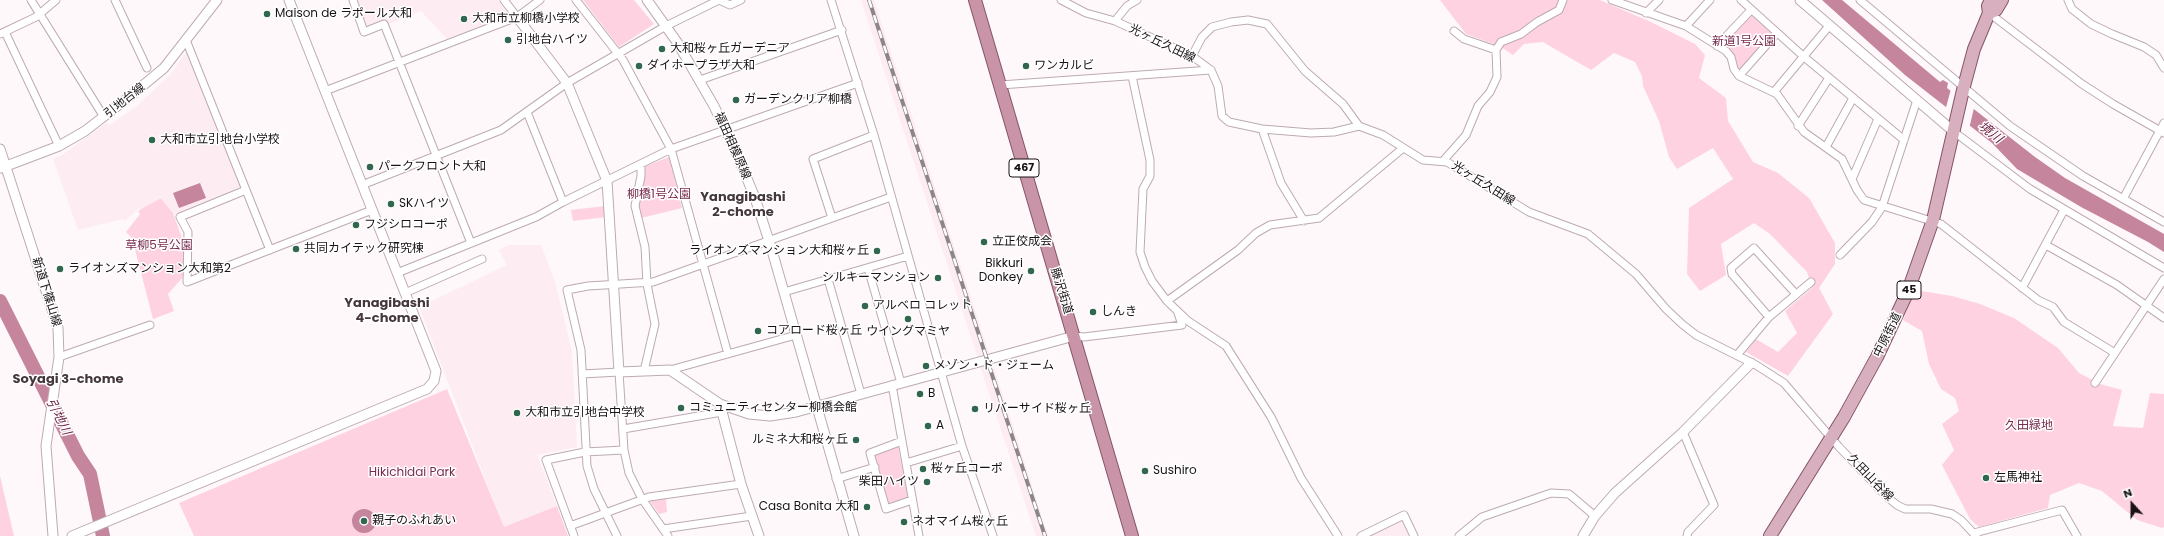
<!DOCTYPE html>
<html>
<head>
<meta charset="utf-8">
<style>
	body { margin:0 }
	#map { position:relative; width:2164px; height:536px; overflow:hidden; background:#fff8fa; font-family:Poppins,sans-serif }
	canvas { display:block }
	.north { position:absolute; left:2112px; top:484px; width:40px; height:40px; -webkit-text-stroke:3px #fff; paint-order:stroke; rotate:339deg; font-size:11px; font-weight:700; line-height:16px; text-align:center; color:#181214 }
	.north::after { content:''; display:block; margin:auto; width:14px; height:18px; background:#181214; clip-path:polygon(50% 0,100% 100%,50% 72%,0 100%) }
</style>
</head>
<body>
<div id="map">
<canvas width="2164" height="536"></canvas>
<div class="north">N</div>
</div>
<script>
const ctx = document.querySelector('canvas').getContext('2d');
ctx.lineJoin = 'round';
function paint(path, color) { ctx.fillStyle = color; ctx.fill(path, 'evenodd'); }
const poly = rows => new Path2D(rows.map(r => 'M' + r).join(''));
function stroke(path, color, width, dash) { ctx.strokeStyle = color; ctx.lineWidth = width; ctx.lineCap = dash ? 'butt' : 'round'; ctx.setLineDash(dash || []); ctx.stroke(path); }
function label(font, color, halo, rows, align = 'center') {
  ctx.font = font + ' Poppins,"Noto Sans JP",sans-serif'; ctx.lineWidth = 3; ctx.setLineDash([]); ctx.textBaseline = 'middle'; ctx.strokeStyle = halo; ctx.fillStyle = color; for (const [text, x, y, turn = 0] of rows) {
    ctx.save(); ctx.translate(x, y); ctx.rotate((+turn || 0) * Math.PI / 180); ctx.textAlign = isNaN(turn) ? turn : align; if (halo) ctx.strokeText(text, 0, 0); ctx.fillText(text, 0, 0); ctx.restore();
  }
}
const built = poly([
	[355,0,498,0,507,12,505,17,447,39,421,11,387,25,368,28,365,27],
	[861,0,874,0,989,353,977,356],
	[186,52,240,185,238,189,175,215,161,197,142,210,139,208,125,221,123,219,78,230,53,159,62,155,106,123,110,125,138,105,170,75],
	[509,245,541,245,555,282,572,351,577,447,537,455,557,506,504,528,419,307,507,265,499,250],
	[992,362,1020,448,1048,536,1036,536,1009,454,980,366],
	[1404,516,1413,536,1364,536]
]);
const green = poly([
	[583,0,634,0,654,24,619,47],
	[1440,0,1600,0,1651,22,1695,44,1705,55,1699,78,1726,98,1728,121,1753,162,1778,173,1809,198,1835,243,1835,264,1819,288,1833,314,1788,376,1746,352,1756,339,1778,352,1797,333,1785,311,1812,288,1807,272,1770,234,1754,223,1721,244,1726,275,1700,291,1687,274,1689,208,1733,179,1713,148,1677,169,1669,157,1659,121,1643,86,1642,76,1635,62,1614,53,1591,70,1543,42,1524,44,1513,55,1501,47,1466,34],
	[1750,14,1772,33,1741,70,1737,70,1723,43],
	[669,157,682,208,641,218,639,205,646,166],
	[161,198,173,213,183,241,183,277,168,294,174,311,153,319,132,238,126,232,140,214,138,211],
	[605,206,606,217,573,221,571,210],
	[1915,290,1952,296,1980,304,2014,318,2058,348,2079,373,2100,384,2122,390,2113,426,2143,428,2150,393,2164,394,2164,527,2162,528,2137,520,2102,491,2079,483,2050,495,2048,508,1979,527,1970,519,1942,465,1954,450,1942,424,1959,411,1955,398,1941,389,1929,364,1922,331,1903,320],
	[447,389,504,527,557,506,568,536,194,536,179,503],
	[898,446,908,498,888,504,875,455],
	[0,476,14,536,0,536],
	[666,498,667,512,659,514,649,500]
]);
const water = poly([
	[1822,0,1842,0,1940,82,1943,80,1948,83,1947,88,2035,157,2065,178,2164,234,2164,252,2148,242,2081,207,2017,169,1992,143,1905,75],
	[200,183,206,198,179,208,173,193],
	'352 521a12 12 0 1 1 24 0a12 12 0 1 1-24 0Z'
]);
const pier = poly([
	[1951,89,1974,108,1969,129,1945,111]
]);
const river = poly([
	[0,301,78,456,90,474,103,536]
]);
const minor = poly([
	[31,0,104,117],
	[115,0,147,68],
	[353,0,364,32,384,24,471,243],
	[504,0,517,17],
	[576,0,623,60,671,149,728,354],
	[719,0,730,5,741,0],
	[831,0,874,135,962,446,993,536],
	[1061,0,1086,13,1115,21,1192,56,1211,70,1218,86,1222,116,1229,122,1262,129,1311,133,1334,132,1359,126,1383,135,1423,160,1447,162,1529,212,1588,234,1636,274,1666,309,1682,324,1696,335,1756,365,1784,383,1839,447,1887,497,1897,505,1905,509,1931,509,1952,514,1961,520,1976,536],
	[1612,0,1686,26,1726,51,1731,57,1734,69,1739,76,1777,94,1804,132,1842,159,1857,190,1864,200,1941,224,2038,300,2053,307,2064,322,2115,353,2164,279],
	[1741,0,1803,56,1904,140],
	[1860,0,2010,126,2083,176,2164,222],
	[2068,0,2072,9,2091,24,2112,34,2144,47,2156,55,2164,68],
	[1646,13,1659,0],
	[1989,13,2082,84,2113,104,2164,133],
	[1115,21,1127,6,1137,0],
	[1686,26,1710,0],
	[1454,31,1464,39,1496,50],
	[5,32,59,146],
	[0,34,36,17,56,0],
	[186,40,270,250],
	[1717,46,1751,10],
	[1192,56,1202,37,1212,27,1231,22,1248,20,1267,24,1305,71,1343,104,1359,126],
	[1132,76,1150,160,1150,176,1143,189,1140,252,1145,267,1152,281,1167,301,1188,321,1226,346,1271,417,1301,478,1338,536],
	[1739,76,1777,33],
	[700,80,842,30],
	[1000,85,1211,70],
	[325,91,517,17,540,0],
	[1774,92,1829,26],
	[527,112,563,202],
	[1798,126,1829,78],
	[1262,129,1281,183,1304,221],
	[1953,131,2030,189,2164,268],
	[1826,147,1853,98],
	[1443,161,1466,135,1478,106,1490,92,1497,77,1496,50,1501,42,1521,34,1537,22,1559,10,1563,0],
	[641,164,641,176,635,206,645,247,647,284,655,324,644,371],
	[1852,179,1878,119],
	[362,185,501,130,567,83,666,26,719,0],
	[246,190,180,217,188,232,187,282,372,210],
	[2123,199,2164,123],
	[832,218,813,159,874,135],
	[2046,245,2117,285,2164,318],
	[1840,255,1872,222,1882,207,1917,100],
	[868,268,901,383],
	[397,273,536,217,563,202,671,149,858,83],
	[828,279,861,394],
	[2022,288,2064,210],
	[784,292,908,256],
	[405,293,482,259],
	[1167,301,1238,250,1256,233,1270,225,1319,218,1402,149],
	[1769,317,1732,274,1731,268,1754,248,1796,294],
	[1074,336,1084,337,1182,325,1178,313],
	[1737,355,1769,317,1811,282],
	[59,357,150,325],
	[670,370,796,335],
	[582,374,619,372,624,450,629,473,642,499,668,536],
	[2095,383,2115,353],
	[892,385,919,536],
	[623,429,722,412],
	[1683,432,1714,505,1688,532,1687,536],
	[902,441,870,453,886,509,912,500],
	[906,463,962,446],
	[836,479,875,467],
	[570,526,649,497,741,484],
	[663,529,752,516],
	[1974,533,2062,510,2077,536],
	[574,536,546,460,585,452,624,450],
	[617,536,594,489,587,466,581,350,567,290,588,286,653,282,891,197],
	[1361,536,1404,515,1414,536],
	[1459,536,1482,517,1551,493,1569,494,1595,516]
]);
const tertiary = poly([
	[647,0,677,42,714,106,739,159,755,198,771,247,854,536],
	[1800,0,1953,131],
	[517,17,567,83,607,181,619,372,670,370,720,404,749,414,770,416,796,412,1074,336],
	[0,149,58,328,59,357,46,446,53,536],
	[1,168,59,146,85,131,129,97,164,68,217,0],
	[720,404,741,484,759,536],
	[72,536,427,389,434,381,436,371,289,0],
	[1583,536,1595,516,1615,493,1683,432,1751,363]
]);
const primary = poly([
	[1989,13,1996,10,2002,0],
	[1770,536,1844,417,1877,357,1908,291,1933,220,1963,90,1974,49,1989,13,1988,6,1991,0]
]);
const trunk = poly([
	[975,0,1132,536]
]);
const rail = poly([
	[869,0,1045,536]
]);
const markers = [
	[267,14,4,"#30674e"],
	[464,19,4,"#30674e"],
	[508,40,4,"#30674e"],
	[662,49,4,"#30674e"],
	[639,66,4,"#30674e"],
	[1026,66,4,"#30674e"],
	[736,100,4,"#30674e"],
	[152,140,4,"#30674e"],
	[370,167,4,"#30674e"],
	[391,204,4,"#30674e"],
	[356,225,4,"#30674e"],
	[984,242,4,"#30674e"],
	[296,249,4,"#30674e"],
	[877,251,4,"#30674e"],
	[60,269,4,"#30674e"],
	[1031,271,4,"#30674e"],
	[938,278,4,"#30674e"],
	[865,306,4,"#30674e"],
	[1093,312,4,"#30674e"],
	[908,319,4,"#30674e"],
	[758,331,4,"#30674e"],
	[926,366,4,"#30674e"],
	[920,394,4,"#30674e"],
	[681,408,4,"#30674e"],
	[975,409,4,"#30674e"],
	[517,413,4,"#30674e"],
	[928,426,4,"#30674e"],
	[856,440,4,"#30674e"],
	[923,469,4,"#30674e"],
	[1145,471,4,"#30674e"],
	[1986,478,4,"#30674e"],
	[927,482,4,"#30674e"],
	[867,507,4,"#30674e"],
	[364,521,4,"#30674e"],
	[904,522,4,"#30674e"]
];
const shields = [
	[1024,168,30],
	[1909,290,24]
];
const shieldNames = [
	["467",1024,168],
	["45",1909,290]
];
const poiNames = [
	["Maison de ラポール大和",275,14],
	["大和市立柳橋小学校",472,19],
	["引地台ハイツ",516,40],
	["大和桜ヶ丘ガーデニア",670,49],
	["ダイホープラザ大和",647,66],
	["ワンカルビ",1034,66],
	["ガーデンクリア柳橋",744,100],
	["大和市立引地台小学校",160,140],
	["パークフロント大和",378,167],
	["SKハイツ",399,204],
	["フジシロコーポ",364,225],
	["立正佼成会",992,242],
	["共同カイテック研究棟",304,249],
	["ライオンズマンション大和桜ヶ丘",869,251,"right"],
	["Bikkuri",1023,264,"right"],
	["Donkey",1023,278,"right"],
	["ライオンズマンション大和第2",68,269],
	["シルキーマンション",930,278,"right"],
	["アルベロ コレット",873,306],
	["しんき",1101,312],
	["コアロード桜ヶ丘",766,331],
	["ウイングマミヤ",908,332,"center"],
	["メゾン・ド・ジェーム",934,366],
	["B",928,394],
	["コミュニティセンター柳橋会館",689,408],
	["リバーサイド桜ヶ丘",983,409],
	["大和市立引地台中学校",525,413],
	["A",936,426],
	["ルミネ大和桜ヶ丘",848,440,"right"],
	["桜ヶ丘コーポ",931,469],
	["Sushiro",1153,471],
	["左馬神社",1994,478],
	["柴田ハイツ",919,482,"right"],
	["Casa Bonita 大和",859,507,"right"],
	["親子のふれあい",372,521],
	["ネオマイム桜ヶ丘",912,522]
];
const parkNames = [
	["新道1号公園",1744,42],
	["柳橋1号公園",659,195],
	["草柳5号公園",159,246],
	["久田緑地",2029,426],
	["Hikichidai Park",412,473]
];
const streetNames = [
	["光ヶ丘久田線",1162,44,26],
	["引地台線",125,101,-38],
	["福田相模原線",732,146,66],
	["光ヶ丘久田線",1483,184,32],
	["藤沢街道",1061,291,73],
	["新道下篠山線",46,292,73],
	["中原街道",1888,335,-64],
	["久田山谷線",1870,478,46]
];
const waterNames = [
	["境川",1990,133,39],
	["引地川",58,417,63]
];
const neighbourhoodNames = [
	["Yanagibashi",743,198],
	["2-chome",743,213],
	["Yanagibashi",387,304],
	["4-chome",387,319],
	["Soyagi 3-chome",68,380]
];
paint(built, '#fdecf2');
paint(green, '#fed2e1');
paint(water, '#c5859d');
paint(pier, '#fff8fa');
stroke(river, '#c5859d', 14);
stroke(minor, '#bcabb1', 9);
stroke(tertiary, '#bcabb1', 11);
stroke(primary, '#835567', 14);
stroke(trunk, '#835567', 14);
stroke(minor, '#fff', 7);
stroke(tertiary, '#fff', 9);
stroke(primary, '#d7afbe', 12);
stroke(trunk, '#ca94a8', 12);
stroke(rail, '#8c8688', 4);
stroke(rail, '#fff', 2.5, [8]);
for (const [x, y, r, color] of markers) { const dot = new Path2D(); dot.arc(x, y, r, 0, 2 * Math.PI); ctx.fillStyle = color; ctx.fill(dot); stroke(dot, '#fff', 1.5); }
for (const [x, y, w] of shields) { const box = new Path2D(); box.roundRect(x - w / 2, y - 9, w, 18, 3); ctx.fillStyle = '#fff'; ctx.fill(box); stroke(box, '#181214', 1); }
label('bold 11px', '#181214', null, shieldNames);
label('12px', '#181214', '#fff', poiNames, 'left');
label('12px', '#782a4d', '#fff', parkNames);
label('12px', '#181214', '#fff', streetNames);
label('italic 13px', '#6d2044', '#fff', waterNames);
label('bold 13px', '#45373c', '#fff', neighbourhoodNames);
</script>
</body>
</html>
